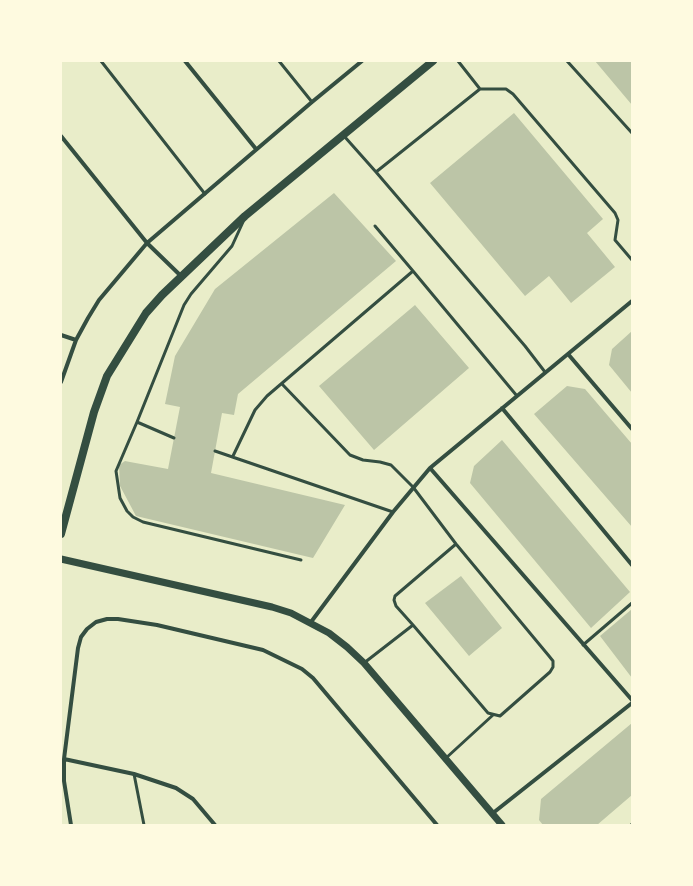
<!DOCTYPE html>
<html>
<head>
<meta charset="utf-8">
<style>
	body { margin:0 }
	#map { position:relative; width:693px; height:886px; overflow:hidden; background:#e9edc9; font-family:Raleway,sans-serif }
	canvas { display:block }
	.frame { position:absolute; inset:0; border:62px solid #fefae0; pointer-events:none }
</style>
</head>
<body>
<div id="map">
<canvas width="693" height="886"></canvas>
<div class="frame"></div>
</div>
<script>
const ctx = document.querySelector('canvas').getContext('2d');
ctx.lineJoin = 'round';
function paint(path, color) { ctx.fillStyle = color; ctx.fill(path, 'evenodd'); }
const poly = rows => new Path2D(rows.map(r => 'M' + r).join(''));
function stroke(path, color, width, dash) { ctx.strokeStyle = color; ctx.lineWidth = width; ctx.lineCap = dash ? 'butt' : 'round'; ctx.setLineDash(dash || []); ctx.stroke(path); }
const building = poly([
	[595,61,632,61,632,105],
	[514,113,603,219,587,233,615,267,571,303,549,276,525,296,430,183],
	[334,193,396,261,238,394,234,415,222,413,211,473,345,505,313,558,136,516,120,486,119,465,125,461,130,462,168,469,180,407,165,404,175,356,215,289],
	[415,305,469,368,374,450,319,386],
	[632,331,632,393,609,365,612,349],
	[567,386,585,389,632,444,632,527,534,414],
	[502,440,630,592,591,628,470,483,474,466],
	[461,576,502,628,469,656,425,603],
	[632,609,632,678,600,636],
	[632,723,632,795,597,825,543,825,539,820,541,799]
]);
const service = poly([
	[101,61,205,194],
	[279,61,312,102],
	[458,61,480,89,376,172,525,346,545,372],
	[567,61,632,133],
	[480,89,506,89,513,94,615,213,618,220,615,240,632,260],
	[344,136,376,172],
	[375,226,413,271],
	[282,384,350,455,363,460,380,462,391,465,413,487,456,544,549,656,553,661,553,667,550,672,500,716,488,713,413,625,364,663],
	[137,422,116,471,120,498,127,511,133,517,143,522,301,560],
	[174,438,137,422,184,305,191,294,232,246,243,222],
	[215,451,393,512],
	[233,456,255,410,267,396,413,271,517,396],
	[413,625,396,606,394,600,395,596,456,544],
	[583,645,632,603],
	[446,758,493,715],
	[134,774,144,825],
	[631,825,632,824]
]);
const minor = poly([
	[185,61,256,149],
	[61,136,147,243,181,276],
	[61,335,76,340],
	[568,354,632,429],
	[61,382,76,340,88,318,99,300,147,243,312,102,362,61],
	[502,408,632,565],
	[430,468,632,700],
	[311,622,393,512,430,468,632,301],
	[64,759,134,774,176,788,193,799,215,825],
	[493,813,632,703],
	[71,825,64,781,64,759,78,648,81,637,87,629,96,622,107,619,118,619,157,625,263,650,302,669,313,678,437,825]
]);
const tertiary = poly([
	[61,559,272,607,291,613,329,633,347,647,364,663,502,825]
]);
const secondary = poly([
	[61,534,94,412,107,376,146,313,162,295,245,216,433,61]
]);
paint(building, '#bcc5a7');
stroke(service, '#344e41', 3);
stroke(minor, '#344e41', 4);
stroke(tertiary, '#344e41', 7);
stroke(secondary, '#344e41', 8);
</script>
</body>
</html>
